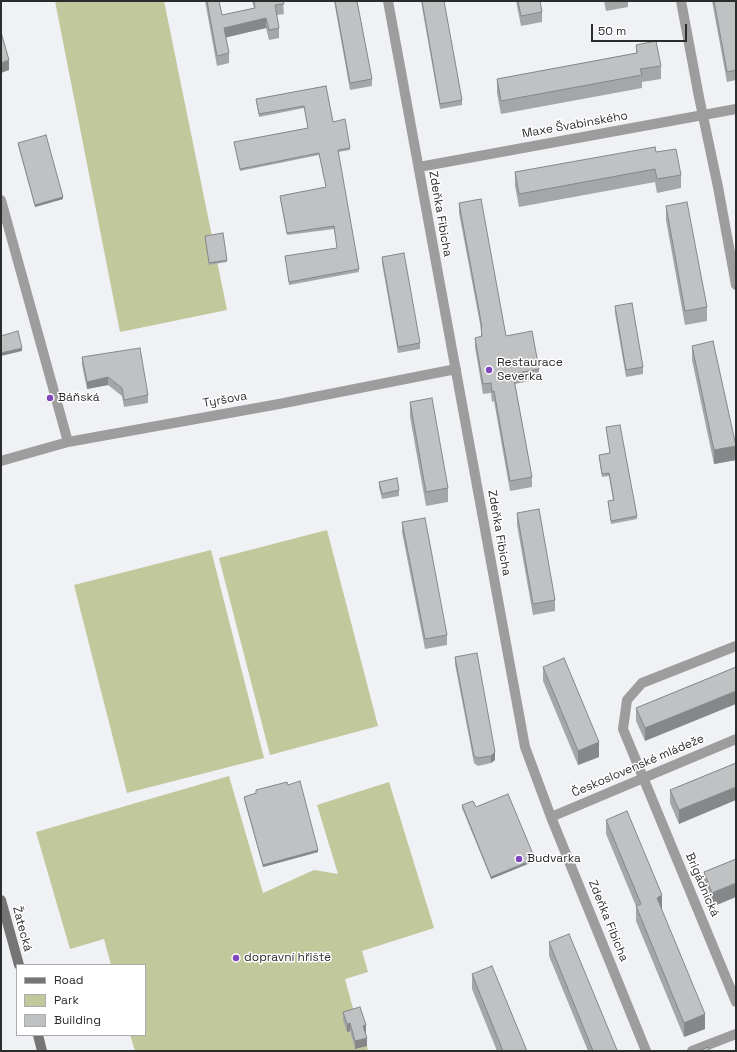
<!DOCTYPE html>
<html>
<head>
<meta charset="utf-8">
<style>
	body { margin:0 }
	#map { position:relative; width:737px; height:1052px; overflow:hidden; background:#eff1f4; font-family:"Space Grotesk",sans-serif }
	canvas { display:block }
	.frame { position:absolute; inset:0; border:2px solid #2b2c2c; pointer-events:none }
	.legend { position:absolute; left:16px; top:964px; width:130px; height:72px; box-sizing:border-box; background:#fff; border:1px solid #aaabab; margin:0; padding:5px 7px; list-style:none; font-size:12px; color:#2b2c2c }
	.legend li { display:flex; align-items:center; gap:8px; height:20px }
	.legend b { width:20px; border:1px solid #aaabab }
	.scale { position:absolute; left:591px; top:24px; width:96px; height:18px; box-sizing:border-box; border:2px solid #2b2c2c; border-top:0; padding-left:5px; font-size:12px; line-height:14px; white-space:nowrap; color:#2b2c2c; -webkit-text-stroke:3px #fff; paint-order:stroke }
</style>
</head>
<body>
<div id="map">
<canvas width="737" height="1052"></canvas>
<div class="frame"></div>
<ul class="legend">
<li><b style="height:5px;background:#767576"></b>Road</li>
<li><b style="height:11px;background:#c0c89c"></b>Park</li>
<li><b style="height:11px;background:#bfc1c3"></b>Building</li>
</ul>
<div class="scale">50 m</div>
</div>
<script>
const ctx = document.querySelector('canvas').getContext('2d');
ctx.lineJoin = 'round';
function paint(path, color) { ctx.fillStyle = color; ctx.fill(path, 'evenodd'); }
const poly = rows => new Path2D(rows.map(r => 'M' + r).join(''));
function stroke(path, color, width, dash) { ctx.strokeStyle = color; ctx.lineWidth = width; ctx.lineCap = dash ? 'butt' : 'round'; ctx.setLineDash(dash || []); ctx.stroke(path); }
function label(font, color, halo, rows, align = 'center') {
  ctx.font = font + ' "Space Grotesk",sans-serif'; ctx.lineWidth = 3; ctx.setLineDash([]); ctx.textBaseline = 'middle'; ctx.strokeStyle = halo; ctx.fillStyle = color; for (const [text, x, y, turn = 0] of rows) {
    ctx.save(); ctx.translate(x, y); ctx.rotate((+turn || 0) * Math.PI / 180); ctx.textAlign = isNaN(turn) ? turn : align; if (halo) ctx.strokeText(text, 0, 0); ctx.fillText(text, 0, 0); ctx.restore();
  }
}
const green = poly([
	[55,1,164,1,227,310,120,332],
	[327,530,378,726,270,755,219,558],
	[211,550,264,758,127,793,74,585],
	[229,776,263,893,314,870,338,874,317,805,389,782,434,928,362,951,368,972,345,979,355,1016,350,1031,355,1049,367,1046,368,1051,135,1051,130,1035,145,1035,145,965,111,965,104,939,70,949,36,832]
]);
const street = poly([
	[388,1,525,747,551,817,646,1051],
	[681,1,699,97,718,187,736,285],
	[419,167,736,109],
	[1,200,68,442],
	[1,461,68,442,279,404,456,369],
	[736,646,642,683,627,700,623,729,736,1002],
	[551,817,736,739],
	[692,1051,736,1034]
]);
const secondary = poly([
	[1,900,19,965],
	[38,1035,42,1051]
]);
const wall = poly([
	[205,1,219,1,222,15,254,8,252,1,283,1,284,14,277,15,279,28,279,38,269,40,266,28,226,37,229,53,229,63,217,66],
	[334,1,357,1,372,79,372,86,350,90],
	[421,1,444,1,462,100,462,105,440,109],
	[516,1,540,1,542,12,542,22,521,26],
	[604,1,628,1,628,7,606,11],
	[712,1,736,1,736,80,727,82],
	[636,45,661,66,661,79,642,82,642,88,501,114,497,93,497,79,636,53],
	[326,86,333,122,350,148,350,150,338,152,359,272,289,285,285,256,337,248,334,229,287,235,280,198,280,196,326,187,319,155,240,171,234,142,308,128,304,108,259,117,256,99],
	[735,131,736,131,736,154,735,151],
	[18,143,63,199,35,207,18,145],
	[656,152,681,175,681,188,657,193,655,182,519,207,515,186,515,172],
	[459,203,506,336,539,369,539,379,515,384,532,477,532,487,510,491,494,401,492,402,491,393,483,394,475,347,475,338,481,337,481,329,459,213],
	[666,206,707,307,707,321,685,325,666,220],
	[205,236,227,260,227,262,209,265],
	[382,257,420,343,420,349,398,353,382,263],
	[615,306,643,367,643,374,626,377,615,313],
	[692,346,736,460,714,464,692,360],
	[82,357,148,395,148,403,124,407,122,396,108,385,87,389,82,365],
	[410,402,448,488,448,502,426,506,410,417],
	[606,427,637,516,637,519,611,524,608,501,613,500,609,476,602,477,599,458,599,455,610,453],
	[379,482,399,490,399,496,382,499,379,487],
	[517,513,555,600,555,611,533,615,517,525],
	[402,522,447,635,447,645,425,649,402,532],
	[455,657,495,760,491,763,478,766,474,763,455,664],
	[543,667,599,757,578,765,543,681],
	[736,667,645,741,636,721,636,708],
	[736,763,679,824,670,803,670,790],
	[288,785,318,852,263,867,244,799,244,797,256,794,256,790],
	[462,805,476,807,535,861,491,879,462,808],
	[606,820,662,910,705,1029,684,1037,636,921,636,906,606,834],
	[736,859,712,907,704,887,704,872],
	[549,942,617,1051,588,1051,549,956],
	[472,974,527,1051,497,1051,472,989],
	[343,1012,366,1033,365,1033,367,1046,355,1049,350,1031,347,1032,343,1020]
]);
const shadedWall = poly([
	[266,18,266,28,224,38,224,28],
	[9,60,9,70,1,73,1,63],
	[63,197,63,199,35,207,35,205],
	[22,348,22,351,1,356,1,353],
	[108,377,108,385,87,389,87,382],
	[736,446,736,460,714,464,714,450],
	[736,691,736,704,645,741,645,728],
	[599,742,599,757,578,765,578,751],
	[495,752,495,760,491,763,491,756],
	[736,787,736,800,679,824,679,810],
	[318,850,318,852,263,867,263,865],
	[535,859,535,861,491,879,491,877],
	[736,883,736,897,712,907,712,893],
	[662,895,662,910,657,898],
	[705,1014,705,1029,684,1037,684,1023],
	[350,1023,350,1031,347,1032,347,1024],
	[366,1025,366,1033,363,1034,363,1026],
	[367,1038,367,1046,355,1049,355,1041]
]);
const building = poly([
	[207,1,219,1,222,15,255,8,254,1,283,1,284,4,275,5,279,28,269,30,266,18,224,28,229,53,217,56,207,1],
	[335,1,357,1,372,79,350,83,335,1],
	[422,1,444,1,462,100,440,104,422,1],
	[518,1,540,1,542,12,521,16,518,1],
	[714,1,736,1,736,70,727,72,714,1],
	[1,32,9,60,1,63,1,32],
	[656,41,661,66,640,69,642,75,501,101,497,79,637,53,636,45,656,41],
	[326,86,333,122,345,119,350,148,338,150,359,269,289,282,285,256,337,248,334,226,287,233,280,196,326,187,319,153,240,169,234,142,308,128,304,106,259,114,256,99,326,86],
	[46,135,63,197,35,205,18,143,46,135],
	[655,147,656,152,676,149,681,175,657,179,655,169,519,194,515,172,655,147],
	[481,199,506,336,532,331,539,369,513,374,532,477,510,481,494,391,492,392,491,383,483,384,475,338,482,336,481,327,482,327,459,203,481,199],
	[687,202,707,307,685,311,666,206,687,202],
	[223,233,227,260,209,263,205,236,223,233],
	[404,253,420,343,398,347,382,257,404,253],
	[632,303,643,367,626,370,615,306,632,303],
	[18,331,22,348,1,353,1,336,18,331],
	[713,341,736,446,714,450,692,346,713,341],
	[140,348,148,395,124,400,122,388,108,377,87,382,82,357,140,348],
	[432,398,448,488,426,492,410,402,432,398],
	[620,425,637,516,611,521,608,501,614,500,609,473,602,474,599,455,610,453,606,427,620,425],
	[397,478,399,490,382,494,379,482,397,478],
	[539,509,555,600,533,604,517,513,539,509],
	[425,518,447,635,425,639,402,522,425,518],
	[477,653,495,752,491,756,478,758,474,756,455,657,477,653],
	[564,658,599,742,578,751,543,667,564,658],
	[736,667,736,691,645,728,636,708,736,667],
	[736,763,736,787,679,810,670,790,736,763],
	[300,781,318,850,263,865,244,797,256,793,256,790,287,782,288,785,300,781],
	[508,794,535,859,491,877,462,805,473,801,476,807,508,794],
	[627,811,662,895,657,898,705,1014,684,1023,636,906,641,904,606,820,627,811],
	[736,859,736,883,712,893,704,872,736,859],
	[569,934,617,1050,615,1051,593,1051,549,942,569,934],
	[492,966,527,1051,503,1051,472,974,492,966],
	[360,1007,366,1025,363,1026,367,1038,355,1041,350,1023,347,1024,343,1012,360,1007],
	[708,1047,710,1051,699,1051,708,1047]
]);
const markers = [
	[489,370,4,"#7f46bd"],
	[50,398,4,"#7f46bd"],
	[519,859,4,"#7f46bd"],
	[236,958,4,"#7f46bd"]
];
const streetNames = [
	["Maxe Švabinského",575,125,-10],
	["Zdeňka Fibicha",440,214,80],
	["Tyršova",225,400,-10],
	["Zdeňka Fibicha",499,533,80],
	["Československé mládeže",638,766,-23],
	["Brigádnická",702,885,67],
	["Zdeňka Fibicha",608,921,68],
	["Žatecká",22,929,75]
];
const poiNames = [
	["Restaurace",497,363],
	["Severka",497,377],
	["Báňská",58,398],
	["Budvarka",527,859],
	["dopravní hřiště",244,958]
];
paint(green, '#c0c89c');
stroke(street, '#9e9d9d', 10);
stroke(secondary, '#767576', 10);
paint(wall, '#a4a6a8');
paint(shadedWall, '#868788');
paint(building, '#bfc1c3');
stroke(building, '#868788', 1);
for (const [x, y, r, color] of markers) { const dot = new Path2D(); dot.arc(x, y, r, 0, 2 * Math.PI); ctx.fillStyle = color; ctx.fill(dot); stroke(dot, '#fff', 1.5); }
label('12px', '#2b2c2c', '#fff', streetNames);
label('12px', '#2b2c2c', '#fff', poiNames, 'left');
</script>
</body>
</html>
